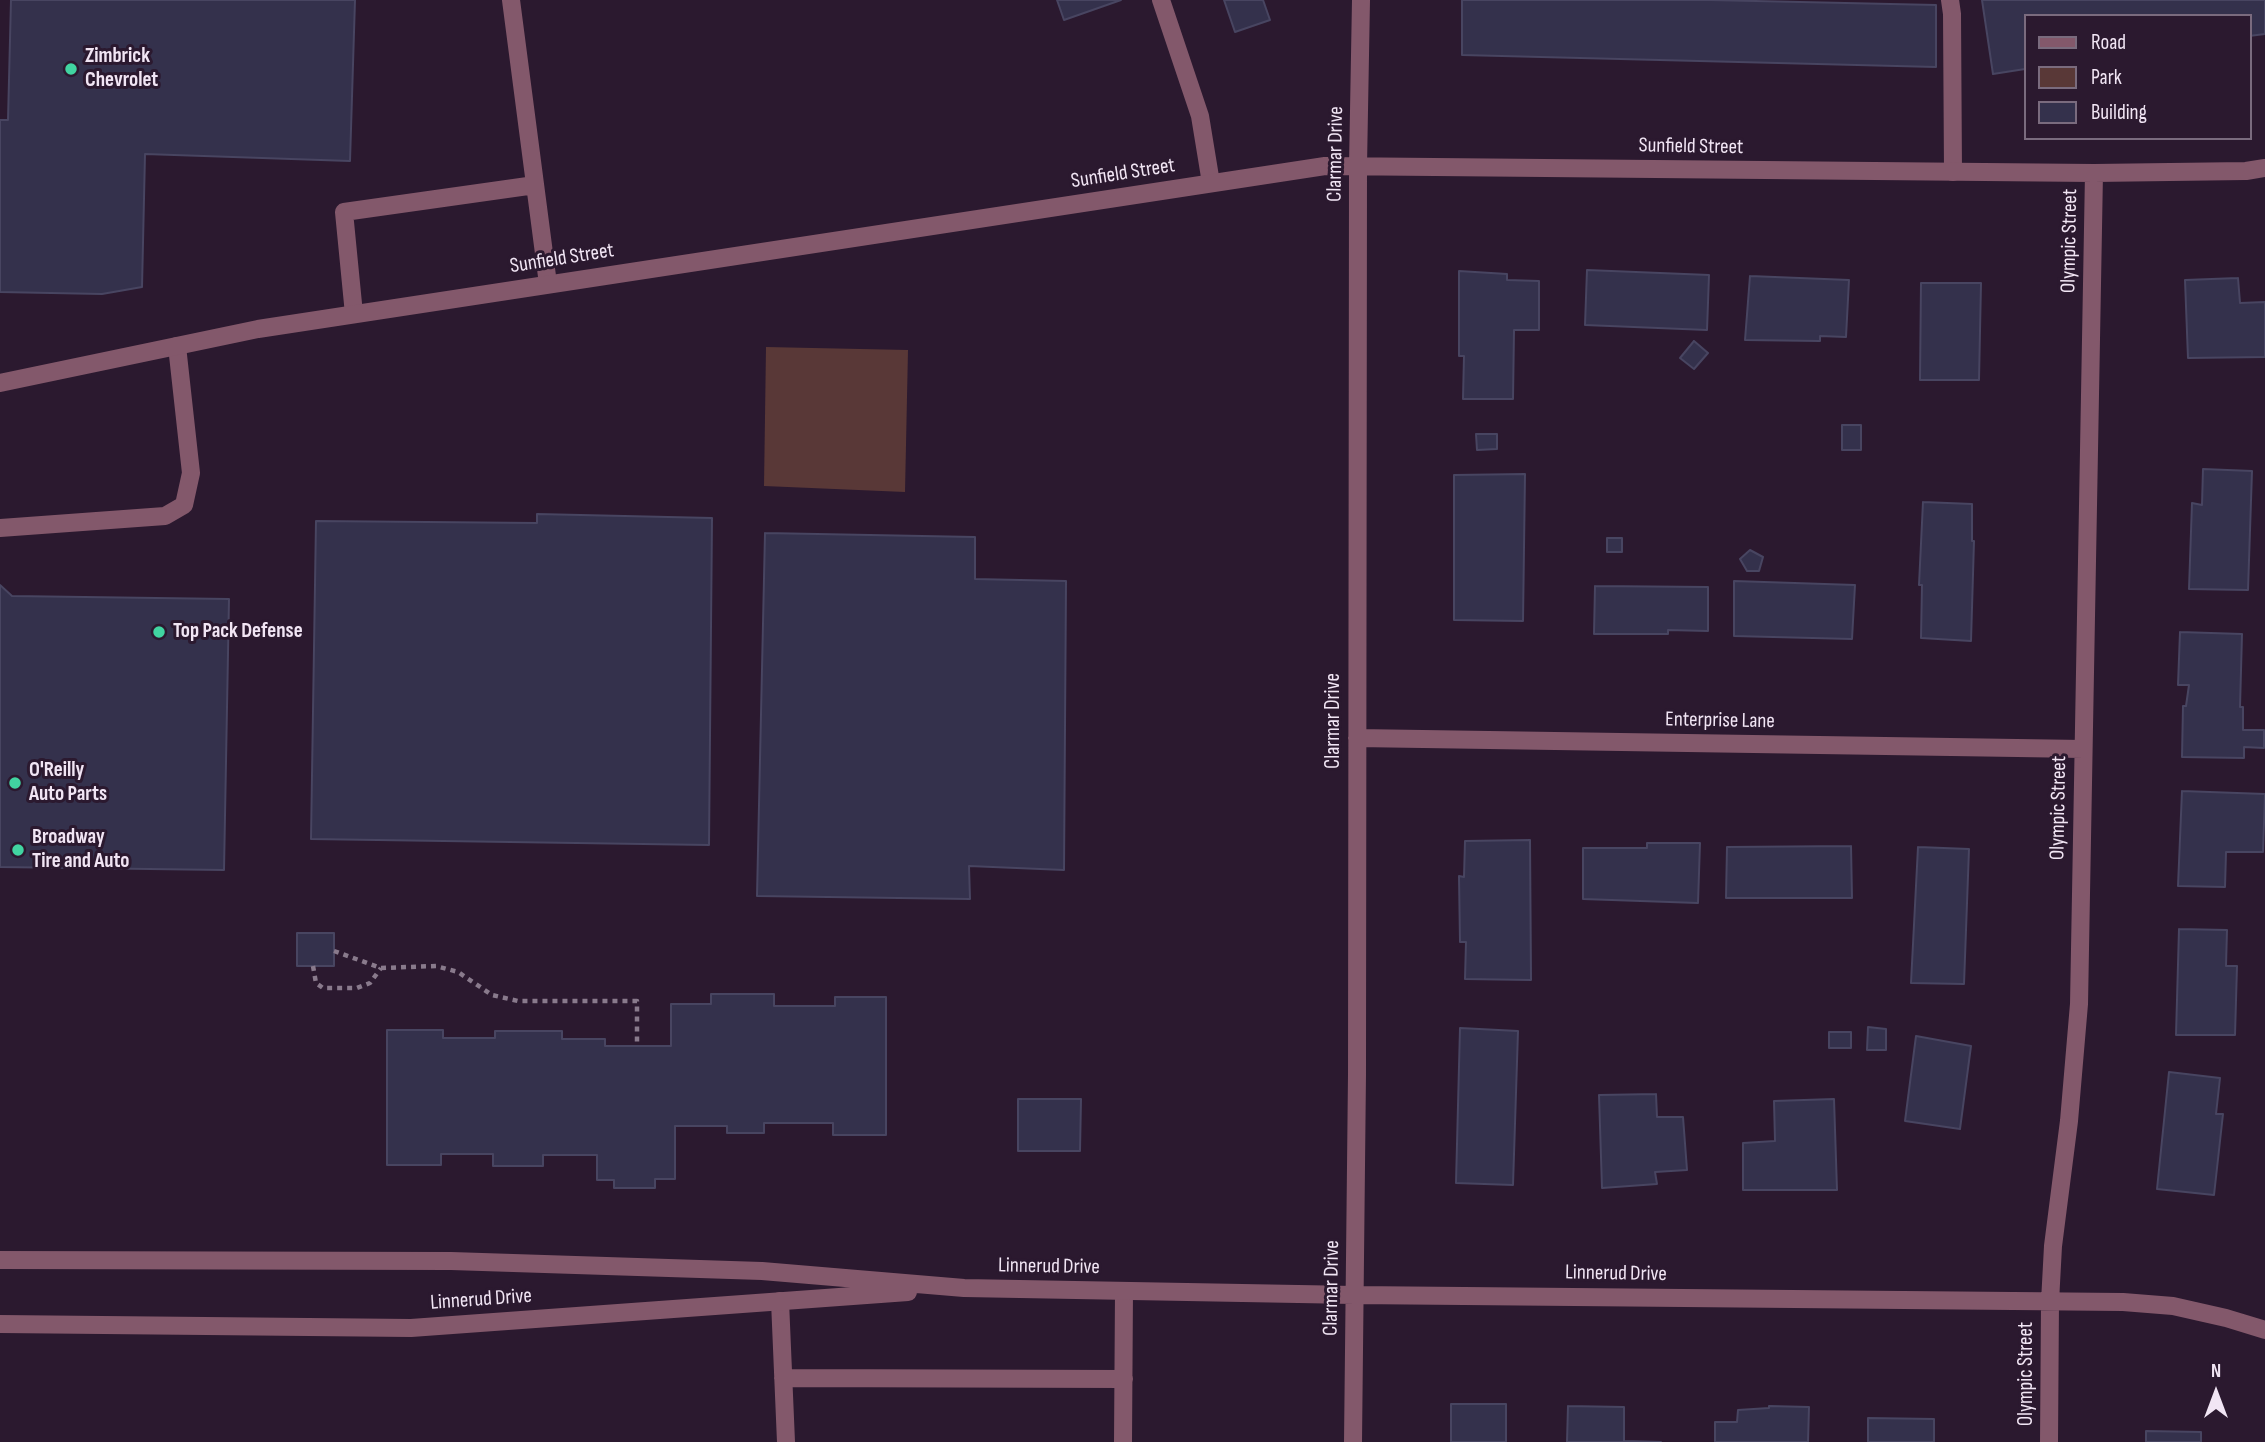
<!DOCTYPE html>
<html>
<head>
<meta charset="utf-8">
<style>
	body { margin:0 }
	#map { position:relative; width:2265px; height:1442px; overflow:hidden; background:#2b192f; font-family:"Sofia Sans Condensed",sans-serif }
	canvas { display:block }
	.legend { position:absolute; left:2024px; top:14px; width:228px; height:126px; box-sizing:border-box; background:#2b192f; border:2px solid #7a6b7e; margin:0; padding:9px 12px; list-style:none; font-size:21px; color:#f1e5f4 }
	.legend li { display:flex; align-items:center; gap:14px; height:35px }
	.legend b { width:35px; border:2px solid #7a6b7e }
	.north { position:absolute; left:2181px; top:1358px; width:70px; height:70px; -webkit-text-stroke:5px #2b192f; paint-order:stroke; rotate:0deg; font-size:19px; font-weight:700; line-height:28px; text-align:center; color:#f1e5f4 }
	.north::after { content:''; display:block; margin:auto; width:24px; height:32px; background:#f1e5f4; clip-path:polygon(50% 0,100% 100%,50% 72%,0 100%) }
</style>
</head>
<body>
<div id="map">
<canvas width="2265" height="1442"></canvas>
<ul class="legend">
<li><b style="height:9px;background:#83586b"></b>Road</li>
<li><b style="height:19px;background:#593837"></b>Park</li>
<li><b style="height:19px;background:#34314c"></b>Building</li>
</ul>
<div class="north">N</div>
</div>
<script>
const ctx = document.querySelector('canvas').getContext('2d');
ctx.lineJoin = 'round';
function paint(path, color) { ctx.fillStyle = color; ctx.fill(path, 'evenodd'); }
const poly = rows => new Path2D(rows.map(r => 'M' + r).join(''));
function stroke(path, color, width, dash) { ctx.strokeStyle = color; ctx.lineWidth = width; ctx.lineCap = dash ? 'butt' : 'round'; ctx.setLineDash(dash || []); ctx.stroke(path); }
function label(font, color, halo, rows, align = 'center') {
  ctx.font = font + ' "Sofia Sans Condensed",sans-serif'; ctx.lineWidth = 6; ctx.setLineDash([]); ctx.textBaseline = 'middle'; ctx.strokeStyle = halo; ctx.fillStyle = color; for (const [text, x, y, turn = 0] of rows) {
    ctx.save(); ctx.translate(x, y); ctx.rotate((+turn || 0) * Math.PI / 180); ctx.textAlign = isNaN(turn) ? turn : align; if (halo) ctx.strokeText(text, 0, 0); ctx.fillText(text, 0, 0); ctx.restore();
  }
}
const green = poly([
	[766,347,908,350,905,492,764,486]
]);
const building = poly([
	[11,0,355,0,350,161,145,154,142,287,102,294,0,292,0,120,8,120,11,0],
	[1057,0,1121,0,1064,20,1057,0],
	[1224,0,1263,0,1270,20,1235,32,1224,0],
	[1462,0,1710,0,1936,5,1936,67,1462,55,1462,0],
	[1982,0,2265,0,2265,34,2249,36,2249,16,2025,16,2025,69,1993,74,1982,0],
	[1587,270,1709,275,1707,330,1585,325,1587,270],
	[1459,271,1507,274,1507,280,1539,281,1539,330,1514,330,1513,399,1463,399,1464,356,1459,356,1459,271],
	[1750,276,1849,280,1846,337,1820,336,1820,341,1745,340,1750,276],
	[2238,278,2240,303,2265,302,2265,357,2188,358,2185,280,2238,278],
	[1921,283,1981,283,1979,380,1920,380,1921,283],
	[1694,341,1708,353,1694,369,1680,358,1694,341],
	[1842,425,1861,425,1861,450,1842,450,1842,425],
	[1476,434,1497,434,1497,449,1477,450,1476,434],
	[2203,469,2252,471,2248,590,2189,589,2192,503,2202,505,2203,469],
	[1525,474,1523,621,1454,620,1454,475,1525,474],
	[1923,502,1972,504,1972,541,1974,541,1971,641,1921,638,1922,585,1919,585,1923,502],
	[537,514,712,518,709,845,311,839,316,521,537,523,537,514],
	[765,533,975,537,975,579,1066,581,1064,870,969,866,970,899,757,896,765,533],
	[1607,538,1622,538,1622,552,1607,552,1607,538],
	[1750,550,1763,557,1759,571,1747,571,1740,559,1750,550],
	[1734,581,1855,585,1852,639,1734,636,1734,581],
	[0,585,12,596,229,599,224,870,0,867,0,585],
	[1595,586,1708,587,1708,631,1668,630,1668,634,1594,634,1595,586],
	[2180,632,2242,634,2240,707,2243,707,2243,730,2264,730,2264,748,2244,747,2244,758,2182,757,2183,706,2186,706,2189,685,2178,685,2180,632],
	[2182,791,2265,794,2263,852,2226,852,2225,887,2178,886,2182,791],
	[1530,840,1531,980,1465,979,1466,942,1460,942,1459,876,1464,877,1465,841,1530,840],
	[1647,843,1700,843,1698,903,1583,899,1583,848,1647,848,1647,843],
	[1851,846,1852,898,1726,898,1727,847,1851,846],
	[1918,847,1969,849,1964,984,1911,983,1918,847],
	[2179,929,2227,930,2226,966,2237,966,2235,1035,2176,1035,2179,929],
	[297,933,334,933,334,966,297,966,297,933],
	[711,994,774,994,774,1006,835,1006,835,997,886,997,886,1135,833,1135,833,1123,764,1123,764,1133,727,1133,727,1126,675,1126,675,1179,655,1179,655,1188,614,1188,614,1180,597,1180,597,1155,543,1155,543,1166,493,1166,493,1154,441,1154,441,1165,387,1165,387,1030,443,1030,443,1038,495,1038,495,1031,562,1031,562,1039,605,1039,605,1046,671,1046,671,1004,711,1004,711,994],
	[1868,1027,1886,1029,1886,1050,1867,1050,1868,1027],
	[1460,1028,1518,1031,1513,1185,1456,1183,1460,1028],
	[1829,1032,1851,1032,1851,1048,1829,1048,1829,1032],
	[1916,1036,1971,1046,1960,1129,1905,1121,1916,1036],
	[2169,1072,2220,1078,2216,1114,2223,1114,2214,1195,2157,1189,2169,1072],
	[1656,1094,1657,1117,1683,1117,1687,1170,1655,1172,1657,1184,1602,1188,1599,1095,1656,1094],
	[1018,1099,1081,1099,1080,1151,1018,1151,1018,1099],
	[1834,1099,1837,1190,1743,1190,1743,1143,1775,1141,1774,1101,1834,1099],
	[1451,1404,1506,1404,1506,1442,1451,1442,1451,1404],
	[1568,1406,1624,1407,1624,1441,1661,1442,1567,1442,1568,1406],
	[1769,1406,1809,1407,1808,1442,1715,1442,1715,1422,1737,1422,1738,1410,1769,1408,1769,1406],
	[1868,1418,1934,1419,1934,1442,1868,1442,1868,1418],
	[2146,1431,2201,1432,2201,1442,2146,1442,2146,1431]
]);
const path = poly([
	[334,951,381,968,436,966,458,972,492,995,518,1001,637,1001,637,1046],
	[313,966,316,983,323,988,357,988,370,983,381,968]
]);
const lane = poly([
	[511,0,548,284],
	[1161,0,1200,116,1211,183],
	[1950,0,1952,14,1953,172],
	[354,314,344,212,535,185],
	[0,528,165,516,184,505,191,473,177,346],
	[780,1301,786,1442],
	[783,1378,1124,1379],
	[1123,1442,1124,1291]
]);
const street = poly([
	[0,383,258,329,1325,166,2094,173,2246,171,2265,168],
	[1357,738,2083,749],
	[0,1260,451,1261,762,1271,964,1288,1354,1295,2123,1302,2173,1306,2226,1318,2265,1330],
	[0,1324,411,1328,908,1292],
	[1353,1442,1357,1074,1358,166,1361,0],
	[2049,1442,2050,1302,2053,1246,2069,1121,2079,1004,2094,173]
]);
const markers = [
	[71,69,7,"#41d4a1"],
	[159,632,7,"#41d4a1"],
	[15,783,7,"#41d4a1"],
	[18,850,7,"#41d4a1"]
];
const poiNames = [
	["Zimbrick",85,57],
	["Chevrolet",85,81],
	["Top Pack Defense",173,632],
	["O'Reilly",29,771],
	["Auto Parts",29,795],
	["Broadway",32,838],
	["Tire and Auto",32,862]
];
const streetNames = [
	["Sunfield Street",1691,147,1],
	["Clarmar Drive",1336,154,-89],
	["Sunfield Street",1123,174,-9],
	["Olympic Street",2070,241,-89],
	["Sunfield Street",562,259,-9],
	["Clarmar Drive",1334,721,-90],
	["Enterprise Lane",1720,721,1],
	["Olympic Street",2059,808,-89],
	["Linnerud Drive",1049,1267,1],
	["Linnerud Drive",1616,1274,1],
	["Clarmar Drive",1332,1288,-89],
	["Linnerud Drive",481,1300,-4],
	["Olympic Street",2027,1374,-90]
];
paint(green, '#593837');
paint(building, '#34314c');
stroke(building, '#484561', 2);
stroke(path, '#897a8c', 4.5, [5, 5]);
stroke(lane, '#83586b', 18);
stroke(street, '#83586b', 18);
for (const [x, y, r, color] of markers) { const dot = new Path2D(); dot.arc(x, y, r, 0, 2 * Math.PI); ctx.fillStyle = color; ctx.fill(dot); stroke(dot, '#2b192f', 2.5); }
label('bold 21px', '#f1e5f4', '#2b192f', poiNames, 'left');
label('21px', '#f1e5f4', '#2b192f', streetNames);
</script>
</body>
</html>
